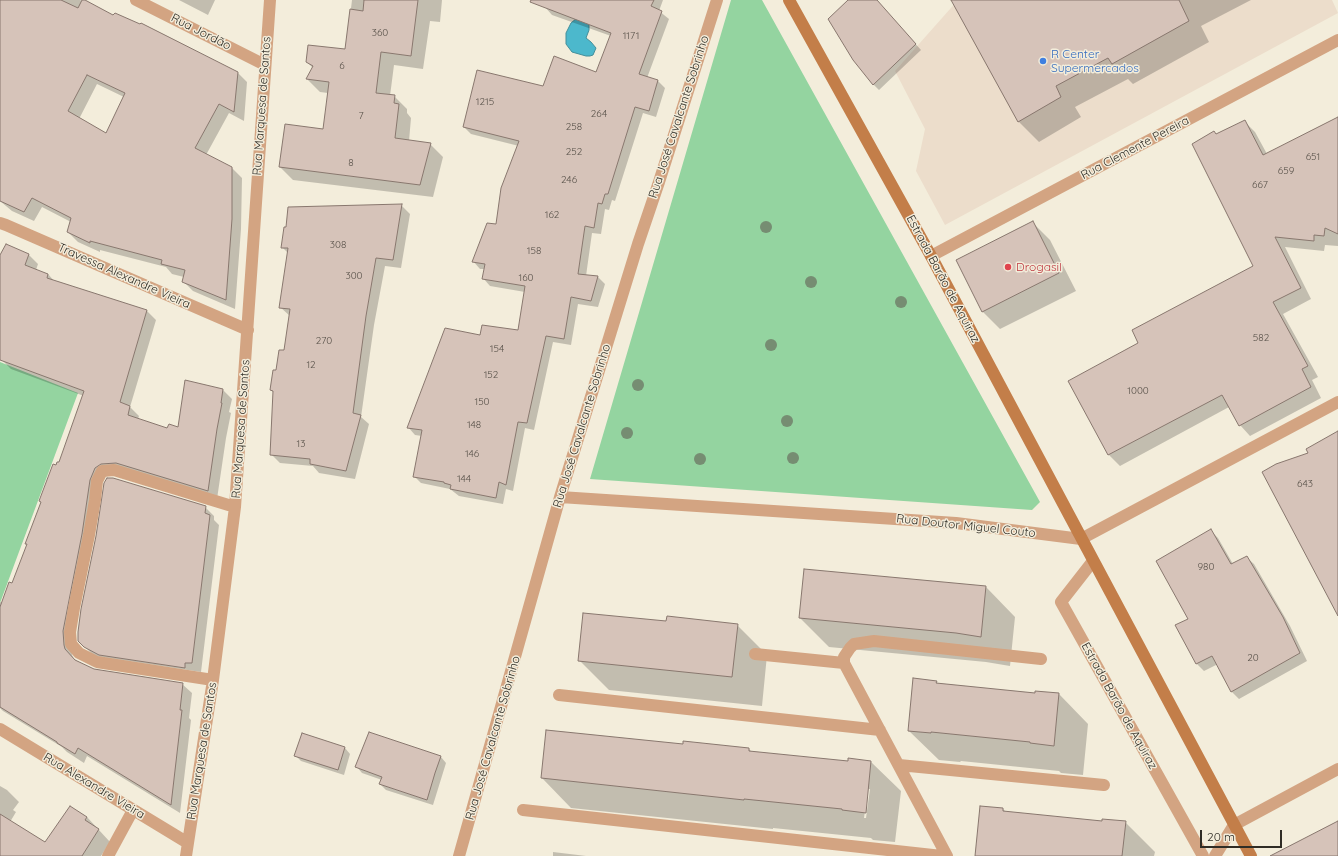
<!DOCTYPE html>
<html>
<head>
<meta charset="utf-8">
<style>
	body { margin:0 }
	#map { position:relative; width:1338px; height:856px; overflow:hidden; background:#f3eddb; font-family:Quicksand,sans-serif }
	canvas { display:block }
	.scale { position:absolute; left:1200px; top:830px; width:82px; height:18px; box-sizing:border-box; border:2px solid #2f2c25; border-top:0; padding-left:5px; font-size:12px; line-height:14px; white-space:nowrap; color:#2f2c25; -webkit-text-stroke:3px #f3eddb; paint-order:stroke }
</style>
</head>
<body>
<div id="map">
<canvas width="1338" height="856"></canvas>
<div class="scale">20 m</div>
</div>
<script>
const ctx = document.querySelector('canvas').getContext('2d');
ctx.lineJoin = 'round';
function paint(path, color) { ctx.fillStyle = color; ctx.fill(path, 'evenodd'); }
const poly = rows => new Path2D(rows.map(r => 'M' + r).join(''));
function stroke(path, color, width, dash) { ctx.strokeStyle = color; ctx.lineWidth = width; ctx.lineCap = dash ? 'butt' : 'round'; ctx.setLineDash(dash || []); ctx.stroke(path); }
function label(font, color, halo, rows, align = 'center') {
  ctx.font = font + ' Quicksand,sans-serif'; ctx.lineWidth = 3; ctx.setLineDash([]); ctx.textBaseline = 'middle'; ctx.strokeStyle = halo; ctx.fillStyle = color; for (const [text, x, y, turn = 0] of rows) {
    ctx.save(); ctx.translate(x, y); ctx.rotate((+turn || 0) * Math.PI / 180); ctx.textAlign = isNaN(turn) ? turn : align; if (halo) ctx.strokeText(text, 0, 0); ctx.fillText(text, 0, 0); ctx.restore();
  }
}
const commercial = poly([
	[958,0,1332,0,1338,13,945,225,916,171,925,129,895,71]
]);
const green = poly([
	[731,0,762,0,1040,502,1032,510,590,479],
	[0,362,78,393,0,603]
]);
const water = poly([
	[577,18,586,21,589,25,589,30,586,38,591,42,596,48,593,55,590,56,586,56,572,52,566,44,566,33,571,23,577,18]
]);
const shadow = poly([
	[0,0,80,0,113,16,237,72,247,82,244,121,229,113,206,155,232,168,242,178,241,229,235,309,193,291,183,281,184,277,172,274,166,267,100,250,100,252,78,242,68,232,71,222,42,207,34,221,12,211,0,201],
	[97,84,124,97,106,134,79,119],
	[179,0,215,0,208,15],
	[352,0,442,0,440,22,430,21,423,69,394,65,390,96,394,96,407,109,407,113,411,118,409,141,430,144,443,157,433,197,293,180,280,167,324,130,328,93,320,92,307,79,313,68,307,62,346,50],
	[548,0,663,0,659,11,669,19,647,78,658,81,665,88,656,117,643,113,615,201,612,200,609,210,605,209,601,234,592,233,586,276,598,277,605,284,598,307,578,304,571,345,553,342,534,430,525,428,513,491,506,489,503,504,459,496,450,489,421,483,414,476,422,436,415,435,408,427,481,336,519,331,525,292,490,286,483,278,485,269,480,269,473,261,497,226,519,146,471,134,464,127,544,87,597,73,611,36,552,15,545,7],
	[849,0,876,0,921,50,879,90,873,84],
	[959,0,1251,0,1201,26,1209,42,1133,84,1128,79,1075,107,1081,117,1039,142,1019,122,955,5],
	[1338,118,1338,246,1325,245,1324,251,1285,247,1311,299,1283,314,1318,377,1312,380,1321,398,1250,436,1240,425,1229,407,1120,466,1109,455,1070,381,1140,344,1254,266,1217,135,1244,121,1255,132,1267,154],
	[401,205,410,214,401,268,385,266,374,325,361,417,369,424,355,479,319,473,313,466,280,463,271,454,274,393,271,390,285,351,290,316,280,307,288,253,282,247],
	[1033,223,1050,240,1076,291,1000,329,983,312,957,260],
	[7,245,29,255,38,264,36,270,48,274,55,282,147,311,156,320,130,407,139,416,138,419,168,430,178,429,186,381,223,390,232,399,229,412,231,413,226,438,217,499,126,471,104,477,98,489,71,640,72,655,74,659,93,670,182,684,192,693,189,718,191,720,180,813,87,756,84,763,67,752,62,747,3,711,0,708,0,602,2,603,12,584,28,545,26,543,60,464,84,396,11,369,0,358,0,258],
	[205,507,214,516,214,520,219,525,201,672,94,656,84,646],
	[1211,531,1218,538,1233,564,1246,557,1254,564,1290,626,1307,661,1239,699,1232,692,1218,664,1204,671,1197,664,1177,626,1190,619],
	[986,587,1015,617,1010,666,986,662,829,647,800,618],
	[667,622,737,625,767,655,762,706,609,690,579,660],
	[936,682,939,684,1036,694,1059,694,1088,724,1083,775,1061,773,1059,771,961,761,960,762,939,760,909,731],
	[370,733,441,757,446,763,433,805,386,790,380,784,382,780,362,773,357,767],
	[302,734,345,748,350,754,344,775,301,761,295,755],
	[684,745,749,749,752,752,849,762,849,759,871,762,901,791,895,842,873,840,871,838,773,828,773,829,571,808,542,778],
	[868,789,870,789,866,818,864,818],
	[0,786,7,790,19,802,13,810,16,812,10,822,45,843,87,817,110,842,101,856,0,856],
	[1003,809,1006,812,1103,822,1125,822,1155,852,1154,856,976,856],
	[553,852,578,855,586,856,553,856]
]);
const building = poly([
	[0,0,61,0,78,8,82,0,85,0,113,15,115,13,140,24,141,23,238,72,234,112,219,104,195,148,232,167,232,219,226,300,182,282,185,270,161,264,162,260,90,241,90,243,67,232,71,218,32,198,24,212,0,201,0,0],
	[87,75,125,93,106,133,68,111,87,75],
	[364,0,418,0,411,56,381,52,376,93,395,95,394,103,399,104,395,138,431,143,420,185,279,167,285,124,323,129,329,82,306,79,313,66,306,62,308,45,345,49,350,9,363,11,364,0],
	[531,0,654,0,651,6,662,11,639,74,658,80,649,111,635,107,608,194,605,194,602,204,598,203,594,228,585,226,578,274,598,276,591,301,571,297,564,339,546,336,527,423,518,422,506,485,499,482,496,498,450,489,451,485,444,483,444,482,413,477,422,430,407,428,445,328,480,335,482,325,518,330,525,286,482,279,485,264,472,262,487,223,496,224,501,188,519,141,463,127,477,70,543,86,554,56,596,72,611,33,530,2,531,0],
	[848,0,877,0,916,44,873,85,853,60,828,19,848,0],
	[951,0,1179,0,1189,21,1112,64,1108,58,1056,86,1061,97,1018,122,951,0],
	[1338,117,1338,234,1325,228,1324,236,1314,235,1314,241,1275,237,1301,288,1273,302,1308,366,1302,369,1311,387,1239,426,1222,395,1108,455,1068,381,1138,343,1132,330,1253,266,1192,144,1214,131,1216,134,1245,120,1263,155,1338,117],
	[402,204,393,260,376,258,366,316,353,413,361,415,346,471,310,464,310,459,270,455,273,391,270,390,273,370,276,370,279,350,284,350,290,309,279,308,288,248,281,248,284,227,286,227,288,207,402,204],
	[1033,221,1059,273,982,312,956,260,1033,221],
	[6,244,29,254,25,265,48,274,47,278,147,310,120,402,130,406,128,415,167,428,169,424,178,427,185,380,223,389,221,403,222,403,217,429,208,491,116,463,101,464,95,468,90,480,82,534,63,631,64,645,65,649,75,660,94,669,183,683,180,710,182,710,171,805,78,748,75,754,57,743,57,742,0,707,0,607,9,582,12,583,27,544,25,544,41,502,39,501,53,464,56,465,57,462,59,462,84,391,0,360,0,255,6,244],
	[1338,431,1338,616,1262,472,1276,464,1308,453,1306,449,1338,431],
	[107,478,113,478,206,506,205,513,210,515,192,663,185,663,185,668,99,655,84,647,78,641,78,632,81,609,96,536,104,483,107,478],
	[1211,529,1231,564,1247,556,1283,617,1300,653,1231,692,1212,656,1196,664,1175,625,1188,619,1156,561,1211,529],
	[804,569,986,586,981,637,956,633,799,618,804,569],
	[583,613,666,621,667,616,738,624,732,677,578,661,583,613],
	[913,678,937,681,936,683,1035,693,1035,691,1059,693,1054,746,1030,743,1030,742,931,732,931,733,908,731,913,678],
	[546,730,683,744,683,741,749,748,749,751,848,761,848,758,871,761,866,813,842,810,842,809,744,799,744,800,541,778,546,730],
	[369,732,441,756,435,773,427,800,379,784,382,777,355,767,369,732],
	[302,733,345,747,338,770,294,756,302,733],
	[70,806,87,817,85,820,99,829,82,856,0,856,0,814,45,842,70,806],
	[980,806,1003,808,1003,811,1102,821,1102,819,1126,821,1122,856,975,856,980,806],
	[1338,821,1338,856,1270,856,1338,821]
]);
const lane = poly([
	[755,654,844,663],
	[559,695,880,730],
	[899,765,1104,785],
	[523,810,942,856],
	[947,856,844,663,844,657,850,648,854,644,874,641,1041,659]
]);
const street = poly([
	[136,0,265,65],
	[0,223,6,225,248,330],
	[931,256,1338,40],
	[560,497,956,523,1081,539,1338,402],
	[1093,561,1061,602,1203,856],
	[213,680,97,662,79,653,71,644,70,632,74,608,89,535,95,500,97,481,102,471,114,470,235,507],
	[0,729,188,843],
	[108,856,133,810],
	[186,856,213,680,235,507,270,0],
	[459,856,560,497,638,244,659,182,717,0],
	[1215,856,1234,825,1338,769]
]);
const secondary = poly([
	[789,0,931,256,1251,856]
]);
const trees = [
	[766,227],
	[811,282],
	[901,302],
	[771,345],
	[638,385],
	[787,421],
	[627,433],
	[793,458],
	[700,459]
];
const markers = [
	[1043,61,4,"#3f7fe0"],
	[1008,267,4,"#e0444e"]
];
const numberNames = [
	["360",380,33],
	["1171",631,36],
	["6",342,66],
	["1215",485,102],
	["264",599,114],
	["7",361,116],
	["258",574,127],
	["252",574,152],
	["651",1313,157],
	["8",351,163],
	["659",1286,171],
	["246",569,180],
	["667",1260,185],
	["162",552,215],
	["308",338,245],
	["158",534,251],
	["300",354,276],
	["160",526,278],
	["582",1261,338],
	["270",324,341],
	["154",497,349],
	["12",311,365],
	["152",491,375],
	["1000",1138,391],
	["150",482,402],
	["148",474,425],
	["13",301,444],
	["146",472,454],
	["144",464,479],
	["643",1305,484],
	["980",1206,567],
	["20",1253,658]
];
const streetNames = [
	["Rua Jordão",201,32,27],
	["Rua Marquesa de Santos",262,106,-86],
	["Rua José Cavalcante Sobrinho",679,117,-72],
	["Rua Clemente Pereira",1135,148,-28],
	["Travessa Alexandre Vieira",124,276,24],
	["Estrada Barão de Aquiraz",943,279,62],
	["Rua José Cavalcante Sobrinho",582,426,-73],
	["Rua Marquesa de Santos",241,429,-86],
	["Rua Doutor Miguel Couto",966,526,6],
	["Estrada Barão de Aquiraz",1119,706,61],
	["Rua José Cavalcante Sobrinho",493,738,-74],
	["Rua Marquesa de Santos",202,751,-81],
	["Rua Alexandre Vieira",94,786,31]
];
const shopNames = [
	["R Center",1051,54],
	["Supermercados",1051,68]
];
const healthNames = [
	["Drogasil",1016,267]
];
paint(commercial, '#ecddcb');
paint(green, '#94d4a0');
paint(water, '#4cb8cc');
stroke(water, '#438e9a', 1);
paint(shadow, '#0003');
paint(building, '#d6c3b9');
stroke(building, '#88776e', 1);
stroke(lane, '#d3a482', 12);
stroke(street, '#d3a482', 12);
stroke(secondary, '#c37e49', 12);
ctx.fillStyle = '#768d72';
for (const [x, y] of trees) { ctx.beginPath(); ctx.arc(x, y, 6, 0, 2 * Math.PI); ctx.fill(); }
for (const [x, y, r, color] of markers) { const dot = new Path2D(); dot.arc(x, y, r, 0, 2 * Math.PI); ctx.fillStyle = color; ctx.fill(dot); stroke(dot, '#f3eddb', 1.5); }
label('10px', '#59524a', null, numberNames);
label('12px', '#2f2c25', '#f3eddb', streetNames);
label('12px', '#366cbe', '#f3eddb', shopNames, 'left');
label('12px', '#be3a42', '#f3eddb', healthNames, 'left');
</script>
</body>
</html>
